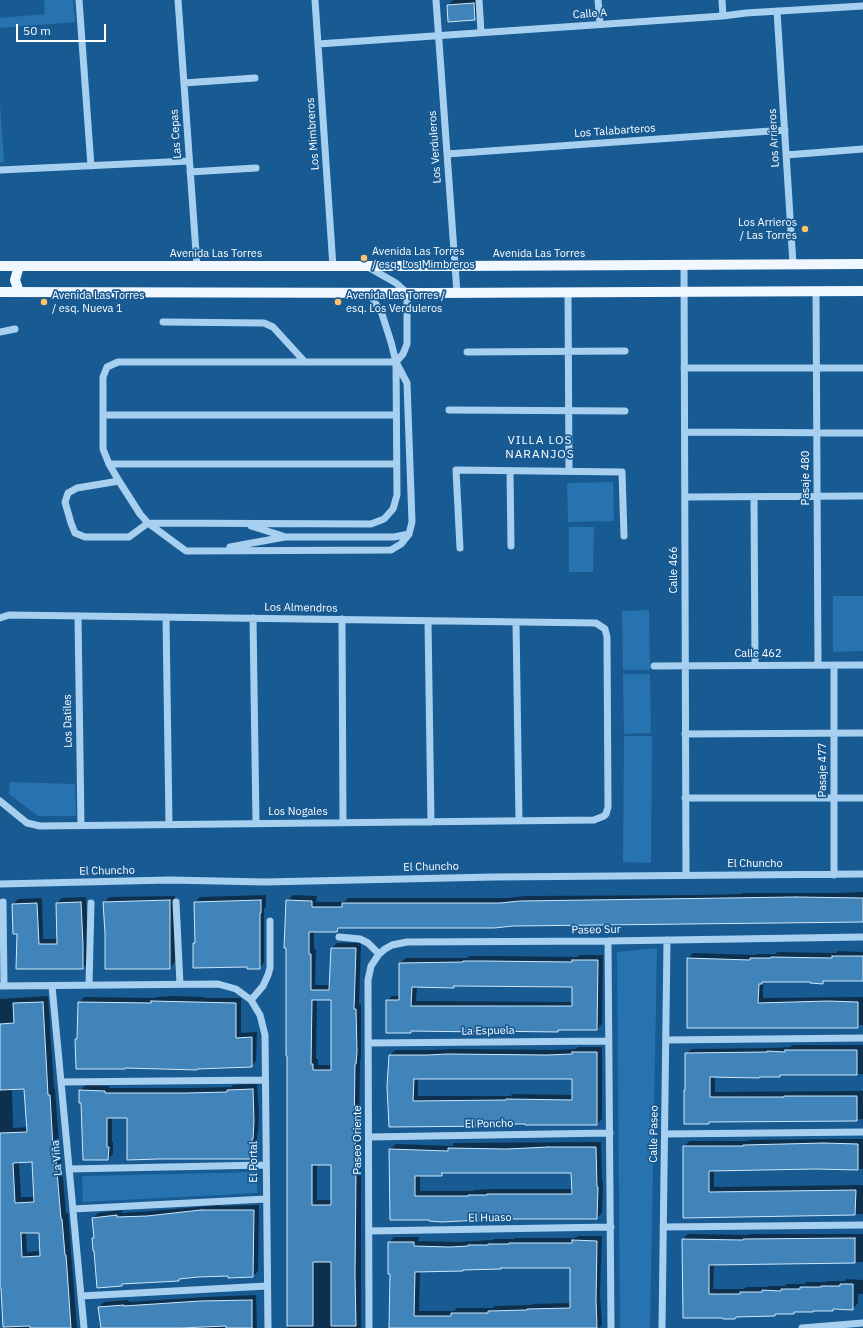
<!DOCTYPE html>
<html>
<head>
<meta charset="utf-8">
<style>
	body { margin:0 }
	#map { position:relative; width:863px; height:1328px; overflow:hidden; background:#185a92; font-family:"IBM Plex Sans",sans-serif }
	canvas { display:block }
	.scale { position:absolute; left:16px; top:24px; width:90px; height:18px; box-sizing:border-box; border:2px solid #fff; border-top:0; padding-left:5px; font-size:12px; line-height:14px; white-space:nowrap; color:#fff; -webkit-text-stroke:3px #185a92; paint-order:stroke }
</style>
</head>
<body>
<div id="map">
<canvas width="863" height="1328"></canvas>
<div class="scale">50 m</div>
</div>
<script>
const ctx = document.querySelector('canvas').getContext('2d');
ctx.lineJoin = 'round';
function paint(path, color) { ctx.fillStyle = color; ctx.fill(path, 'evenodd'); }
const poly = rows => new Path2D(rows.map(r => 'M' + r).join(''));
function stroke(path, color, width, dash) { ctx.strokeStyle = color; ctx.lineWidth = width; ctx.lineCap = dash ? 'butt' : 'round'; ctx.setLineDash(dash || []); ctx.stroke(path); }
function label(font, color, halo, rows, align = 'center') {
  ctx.font = font + ' "IBM Plex Sans",sans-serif'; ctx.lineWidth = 3.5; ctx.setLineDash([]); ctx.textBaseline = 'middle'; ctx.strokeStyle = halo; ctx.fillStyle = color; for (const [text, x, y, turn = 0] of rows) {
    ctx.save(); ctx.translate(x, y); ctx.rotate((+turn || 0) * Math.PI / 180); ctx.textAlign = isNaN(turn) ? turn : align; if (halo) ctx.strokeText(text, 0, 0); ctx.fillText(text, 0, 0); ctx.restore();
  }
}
const green = poly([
	[44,0,73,0,75,22,0,28,0,18,45,14],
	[0,104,4,162,0,163],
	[613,482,614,521,568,522,567,483],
	[569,527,594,527,593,572,569,572],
	[833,596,863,596,863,651,833,652],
	[649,610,650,670,623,670,622,611],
	[623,674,650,674,651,733,624,734],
	[624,736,652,736,651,863,623,862],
	[10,782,75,784,76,816,38,816,9,794],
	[657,948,650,1328,620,1328,617,952],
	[257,1172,257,1193,83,1202,82,1176]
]);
const shadow = poly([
	[453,0,479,0,480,14,475,19,448,5],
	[861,892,863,892,863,922,341,927,337,931,314,931,314,949,316,949,315,985,330,985,332,948,337,943,361,943,359,1004,361,1004,361,1058,360,1060,359,1127,360,1127,361,1164,361,1328,288,1328,289,1236,287,901,293,895,317,896,316,902,344,902,348,898,506,898,526,896,702,895,742,894,743,893,839,893],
	[317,999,332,999,332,1065,318,1065,318,1059,316,1059],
	[317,1164,332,1164,332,1200,317,1200],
	[266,895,266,907,264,908,264,963,259,968,248,966,194,943,196,941,195,902,200,897],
	[175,896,175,962,170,968,104,903,109,897],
	[86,897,88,938,88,963,83,968,18,933,13,904,18,899,42,898,43,939,58,939,57,903,62,898],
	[838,951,863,952,863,980,824,980,822,983,811,981,763,981,763,998,863,997,863,1025,860,1025,858,1027,688,1027,688,958,693,953,755,955,756,954,776,954,777,952,836,953],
	[579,955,603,955,602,1024,597,1029,413,1030,411,1032,387,1001,392,996,400,996,400,963,406,958,468,958,469,956,490,956,577,957],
	[417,986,573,986,573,1002,416,1001],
	[48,996,54,1089,55,1089,59,1143,60,1143,66,1213,68,1213,77,1328,5,1328,0,1271,0,999],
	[12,1088,25,1088,28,1127,13,1128],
	[32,1161,34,1197,21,1197,19,1162],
	[26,1232,40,1232,40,1251,27,1252],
	[173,996,204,997,204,998,241,998,241,1033,257,1032,256,1061,251,1066,76,1040,78,1037,79,1003,84,997,155,998,157,997],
	[792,1045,863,1045,863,1074,781,1074,779,1076,715,1076,715,1092,863,1091,863,1119,758,1121,711,1121,709,1123,686,1054,692,1049,772,1048,790,1047],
	[578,1047,602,1047,602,1119,597,1124,501,1123,499,1125,390,1126,390,1055,395,1050,434,1050,453,1049,553,1050,576,1049],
	[418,1078,573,1078,573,1095,512,1094,511,1096,418,1096],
	[257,1084,259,1115,258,1132,257,1134,257,1153,252,1158,128,1117,112,1117,112,1142,113,1142,113,1154,108,1159,82,1102,80,1091,85,1085,109,1086,109,1088,192,1088,232,1087,233,1085],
	[830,1139,863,1139,863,1169,714,1170,714,1187,863,1185,863,1214,684,1217,684,1146,690,1141,748,1141,749,1140],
	[601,1142,602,1182,603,1182,602,1213,597,1218,391,1219,390,1149,396,1144,452,1146,454,1143],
	[444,1172,572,1172,572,1189,493,1189,474,1190,473,1191,420,1191,420,1175,442,1175],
	[219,1205,219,1206,259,1205,258,1271,253,1276,229,1275,181,1278,179,1280,124,1283,122,1285,93,1238,95,1237,93,1218,98,1213,122,1210,122,1213,153,1211],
	[688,1234,748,1235,749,1234,863,1234,863,1262,714,1264,713,1289,744,1289,746,1287,767,1287,769,1286,785,1286,787,1284,805,1284,806,1282,826,1282,827,1281,845,1281,846,1279,863,1280,863,1294,858,1294,858,1303,852,1309,795,1311,793,1313,777,1313,775,1315,737,1316,735,1318,724,1317,684,1317,683,1239],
	[578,1236,602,1236,600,1294,602,1325,598,1328,390,1328,391,1273,389,1243,394,1237,419,1237,418,1241,456,1242,493,1240,494,1239,514,1239,515,1238,576,1238],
	[501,1267,571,1267,571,1303,533,1304,531,1305,495,1306,493,1308,457,1308,454,1311,419,1311,420,1270],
	[256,1295,257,1328,101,1328,99,1307,104,1302,128,1300,129,1302,206,1297]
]);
const building = poly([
	[474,3,475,20,448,22,447,5,474,3],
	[796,897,863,898,863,922,513,926,494,928,338,928,337,932,309,932,309,954,311,954,311,990,329,990,331,948,356,948,354,1009,356,1009,357,1052,356,1064,355,1064,354,1131,355,1131,356,1170,355,1274,356,1326,331,1326,331,1262,313,1262,313,1326,287,1326,287,1056,286,1056,286,948,284,948,286,900,312,901,312,907,342,907,342,903,500,903,520,901,796,897],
	[312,1000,331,1000,331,1070,313,1070,313,1064,311,1064,312,1000],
	[312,1165,331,1165,331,1205,312,1205,312,1165],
	[170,900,170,969,105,969,105,933,103,902,170,900],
	[261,900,261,913,260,913,260,969,247,969,247,967,193,968,193,943,195,943,194,902,261,900],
	[81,902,83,944,83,969,16,969,17,934,13,934,12,904,37,903,39,944,57,944,56,903,81,902],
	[832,956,863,956,863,981,823,981,823,984,810,983,810,982,762,982,762,984,759,984,758,1003,828,1001,858,1002,858,1028,687,1028,687,958,750,960,750,958,771,958,771,957,832,958,832,956],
	[572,960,598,960,597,1030,558,1030,558,1032,481,1031,481,1032,411,1031,411,1033,386,1033,386,1000,399,1000,399,963,463,962,463,961,484,961,572,962,572,960],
	[454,986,572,987,572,1006,411,1006,412,987,454,988,454,986],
	[151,1001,236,1003,236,1038,252,1037,252,1067,197,1069,197,1070,125,1068,125,1069,76,1069,75,1039,77,1039,78,1002,151,1003,151,1001],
	[43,1002,48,1095,50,1095,53,1148,55,1148,61,1219,62,1219,65,1255,66,1255,71,1328,30,1328,30,1326,3,1327,1,1288,0,1288,0,1133,27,1132,24,1089,0,1090,0,1024,14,1023,13,1003,43,1002],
	[32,1162,34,1202,15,1203,13,1163,32,1162],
	[21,1233,39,1233,40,1256,22,1257,21,1233],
	[785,1050,857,1050,857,1075,780,1075,780,1077,759,1077,759,1078,710,1077,710,1097,784,1097,784,1096,857,1096,857,1121,709,1122,709,1124,684,1124,684,1090,685,1090,685,1053,767,1052,767,1051,785,1052,785,1050],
	[572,1052,597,1052,597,1125,525,1125,525,1124,499,1124,499,1126,389,1127,387,1086,389,1055,428,1055,447,1054,547,1055,572,1054,572,1052],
	[414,1079,572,1079,572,1100,506,1099,506,1100,413,1101,414,1079],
	[253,1089,254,1121,253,1139,252,1139,253,1159,159,1159,127,1160,127,1118,107,1118,107,1147,109,1147,108,1160,83,1160,81,1103,79,1103,79,1090,105,1091,105,1093,186,1093,227,1092,227,1090,253,1089],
	[824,1143,858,1144,858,1170,816,1169,709,1171,709,1192,856,1190,855,1215,683,1218,683,1146,743,1146,743,1145,824,1143],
	[548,1147,596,1147,597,1187,598,1187,597,1219,481,1219,481,1220,442,1222,429,1221,429,1220,390,1220,389,1149,448,1151,448,1148,507,1149,548,1147],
	[442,1173,571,1173,572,1194,487,1194,487,1195,468,1195,468,1196,415,1196,415,1176,442,1176,442,1173],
	[201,1210,254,1210,253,1277,228,1278,228,1276,198,1277,179,1279,179,1281,122,1284,122,1286,97,1288,94,1251,93,1251,92,1238,94,1238,92,1218,117,1215,117,1217,147,1216,201,1210],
	[855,1238,855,1263,709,1265,709,1294,740,1294,740,1292,762,1292,762,1290,781,1291,781,1289,800,1289,800,1287,821,1287,821,1286,840,1286,840,1284,853,1284,853,1310,833,1309,833,1311,813,1311,813,1312,794,1312,794,1314,775,1314,775,1316,736,1317,735,1319,723,1319,723,1318,683,1318,682,1239,743,1240,743,1239,855,1238],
	[572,1240,597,1241,596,1300,597,1328,389,1328,390,1274,388,1274,388,1242,414,1242,414,1246,450,1247,468,1246,468,1245,488,1245,488,1244,509,1244,509,1243,572,1243,572,1240],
	[501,1268,570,1268,570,1308,527,1309,527,1310,488,1311,488,1313,451,1313,451,1316,414,1316,415,1272,463,1271,463,1270,501,1269,501,1268],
	[252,1300,252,1328,226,1328,226,1326,181,1328,101,1328,98,1307,124,1305,124,1306,200,1301,252,1300]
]);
const minor = poly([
	[79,0,91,166],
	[178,0,197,266],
	[315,0,333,267],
	[436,0,457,293],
	[479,0,481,32],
	[598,0,600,24],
	[722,0,723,16],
	[777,11,793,264],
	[318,44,723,16,746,13,863,6],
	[184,83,255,78],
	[447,154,785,130],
	[786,155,863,149],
	[0,170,189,161],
	[190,172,256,168],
	[684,265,686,875],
	[368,267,396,283,407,293,407,344,403,354,396,362,118,362,107,367,103,377,103,449,109,464,119,481,140,514,148,523,371,524,384,519,393,509,397,495,396,362,391,342,382,314,369,293],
	[816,291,818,665],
	[568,292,569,471],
	[163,322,264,323,273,327,305,362],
	[0,332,15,329],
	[467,352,625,351],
	[684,368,863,368],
	[449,410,625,411],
	[103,415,396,415],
	[685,432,863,433],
	[109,464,396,464],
	[510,471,511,546],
	[119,481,77,488,68,493,65,502,71,523,75,533,85,537,129,537,148,523,186,551,391,550,401,544,409,534,412,522,407,383,397,364],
	[685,497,863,496],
	[754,497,755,665],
	[251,526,283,536],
	[230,547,285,537,394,537,409,534],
	[460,548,456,470,622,472,624,536],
	[78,616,81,825],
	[166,617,169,824],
	[0,618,9,615,596,623,605,629,607,637,608,807,606,814,604,816,594,820,40,826,27,823,0,801],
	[253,618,256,823],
	[342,619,343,822],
	[428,621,431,822],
	[516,622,519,821],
	[834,665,834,875],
	[654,666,863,665],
	[685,734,863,733],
	[685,798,863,798],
	[0,884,169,880,265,882,494,877,863,874],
	[3,902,4,986],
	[176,902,180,984],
	[339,937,360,939,368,943,379,954],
	[608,941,611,1328],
	[89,985,91,903],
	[0,986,218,984,236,989,251,1000,260,1015,265,1035,268,1328],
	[52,986,84,1328],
	[251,1000,263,986,268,975,270,968,270,921],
	[666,1040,863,1038],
	[368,1043,609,1041],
	[61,1082,265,1080],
	[665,1134,863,1132],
	[369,1137,610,1133],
	[69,1169,265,1165],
	[73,1209,266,1199],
	[663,1227,863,1225],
	[369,1231,611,1227],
	[81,1296,267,1286],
	[369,1328,368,980,371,966,379,954,385,949,392,945,407,942,608,941,863,937],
	[662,1328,667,940],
	[802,1328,863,1323]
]);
const major = poly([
	[0,266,455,266,863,264],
	[19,266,15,280,19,292],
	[0,292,432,293,863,291]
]);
const markers = [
	[805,229,4,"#ffc266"],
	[364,258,4,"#ffc266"],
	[44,302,4,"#ffc266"],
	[338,302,4,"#ffc266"]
];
const streetNames = [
	["Calle A",590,14,-4],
	["Los Talabarteros",615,131,-4],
	["Las Cepas",176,134,-94],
	["Los Mimbreros",313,134,-94],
	["Los Arrieros",774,138,-93],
	["Los Verduleros",435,147,-94],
	["Avenida Las Torres",216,254],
	["Avenida Las Torres",539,254],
	["Pasaje 480",806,478,-90],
	["Calle 466",674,570,-90],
	["Los Almendros",301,608,1],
	["Calle 462",758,654],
	["Los Datiles",68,721,-91],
	["Pasaje 477",823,770,-90],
	["Los Nogales",298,812],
	["El Chuncho",755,864],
	["El Chuncho",431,867,-1],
	["El Chuncho",107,871,-1],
	["Paseo Sur",596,930,-1],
	["La Espuela",488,1031,-1],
	["El Poncho",489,1124,-1],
	["Calle Paseo",654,1134,-89],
	["Paseo Oriente",358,1140,-90],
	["La Viña",57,1158,-95],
	["El Portal",254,1162,-90],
	["El Huaso",490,1218,-1]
];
const poiNames = [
	["Los Arrieros",797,223,"right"],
	["/ Las Torres",797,236,"right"],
	["Avenida Las Torres",372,252],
	["/ esq. Los Mimbreros",372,265],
	["Avenida Las Torres",52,296],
	["/ esq. Nueva 1",52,309],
	["Avenida Las Torres /",346,296],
	["esq. Los Verduleros",346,309]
];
const neighbourhoodNames = [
	["VILLA LOS",540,441],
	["NARANJOS",540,455]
];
paint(green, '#2773af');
paint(shadow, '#0007');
paint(building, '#4084ba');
stroke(building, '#cee7fb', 1);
stroke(minor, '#a7d0f0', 7);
stroke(major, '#f0f7ff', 10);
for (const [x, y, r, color] of markers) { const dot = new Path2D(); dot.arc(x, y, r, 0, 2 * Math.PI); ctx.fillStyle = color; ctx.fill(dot); stroke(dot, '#185a92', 1.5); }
label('11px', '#fff', '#185a92', streetNames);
label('11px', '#fff', '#185a92', poiNames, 'left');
ctx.letterSpacing = '1px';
label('12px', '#fff', '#185a92', neighbourhoodNames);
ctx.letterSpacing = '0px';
</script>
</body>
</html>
